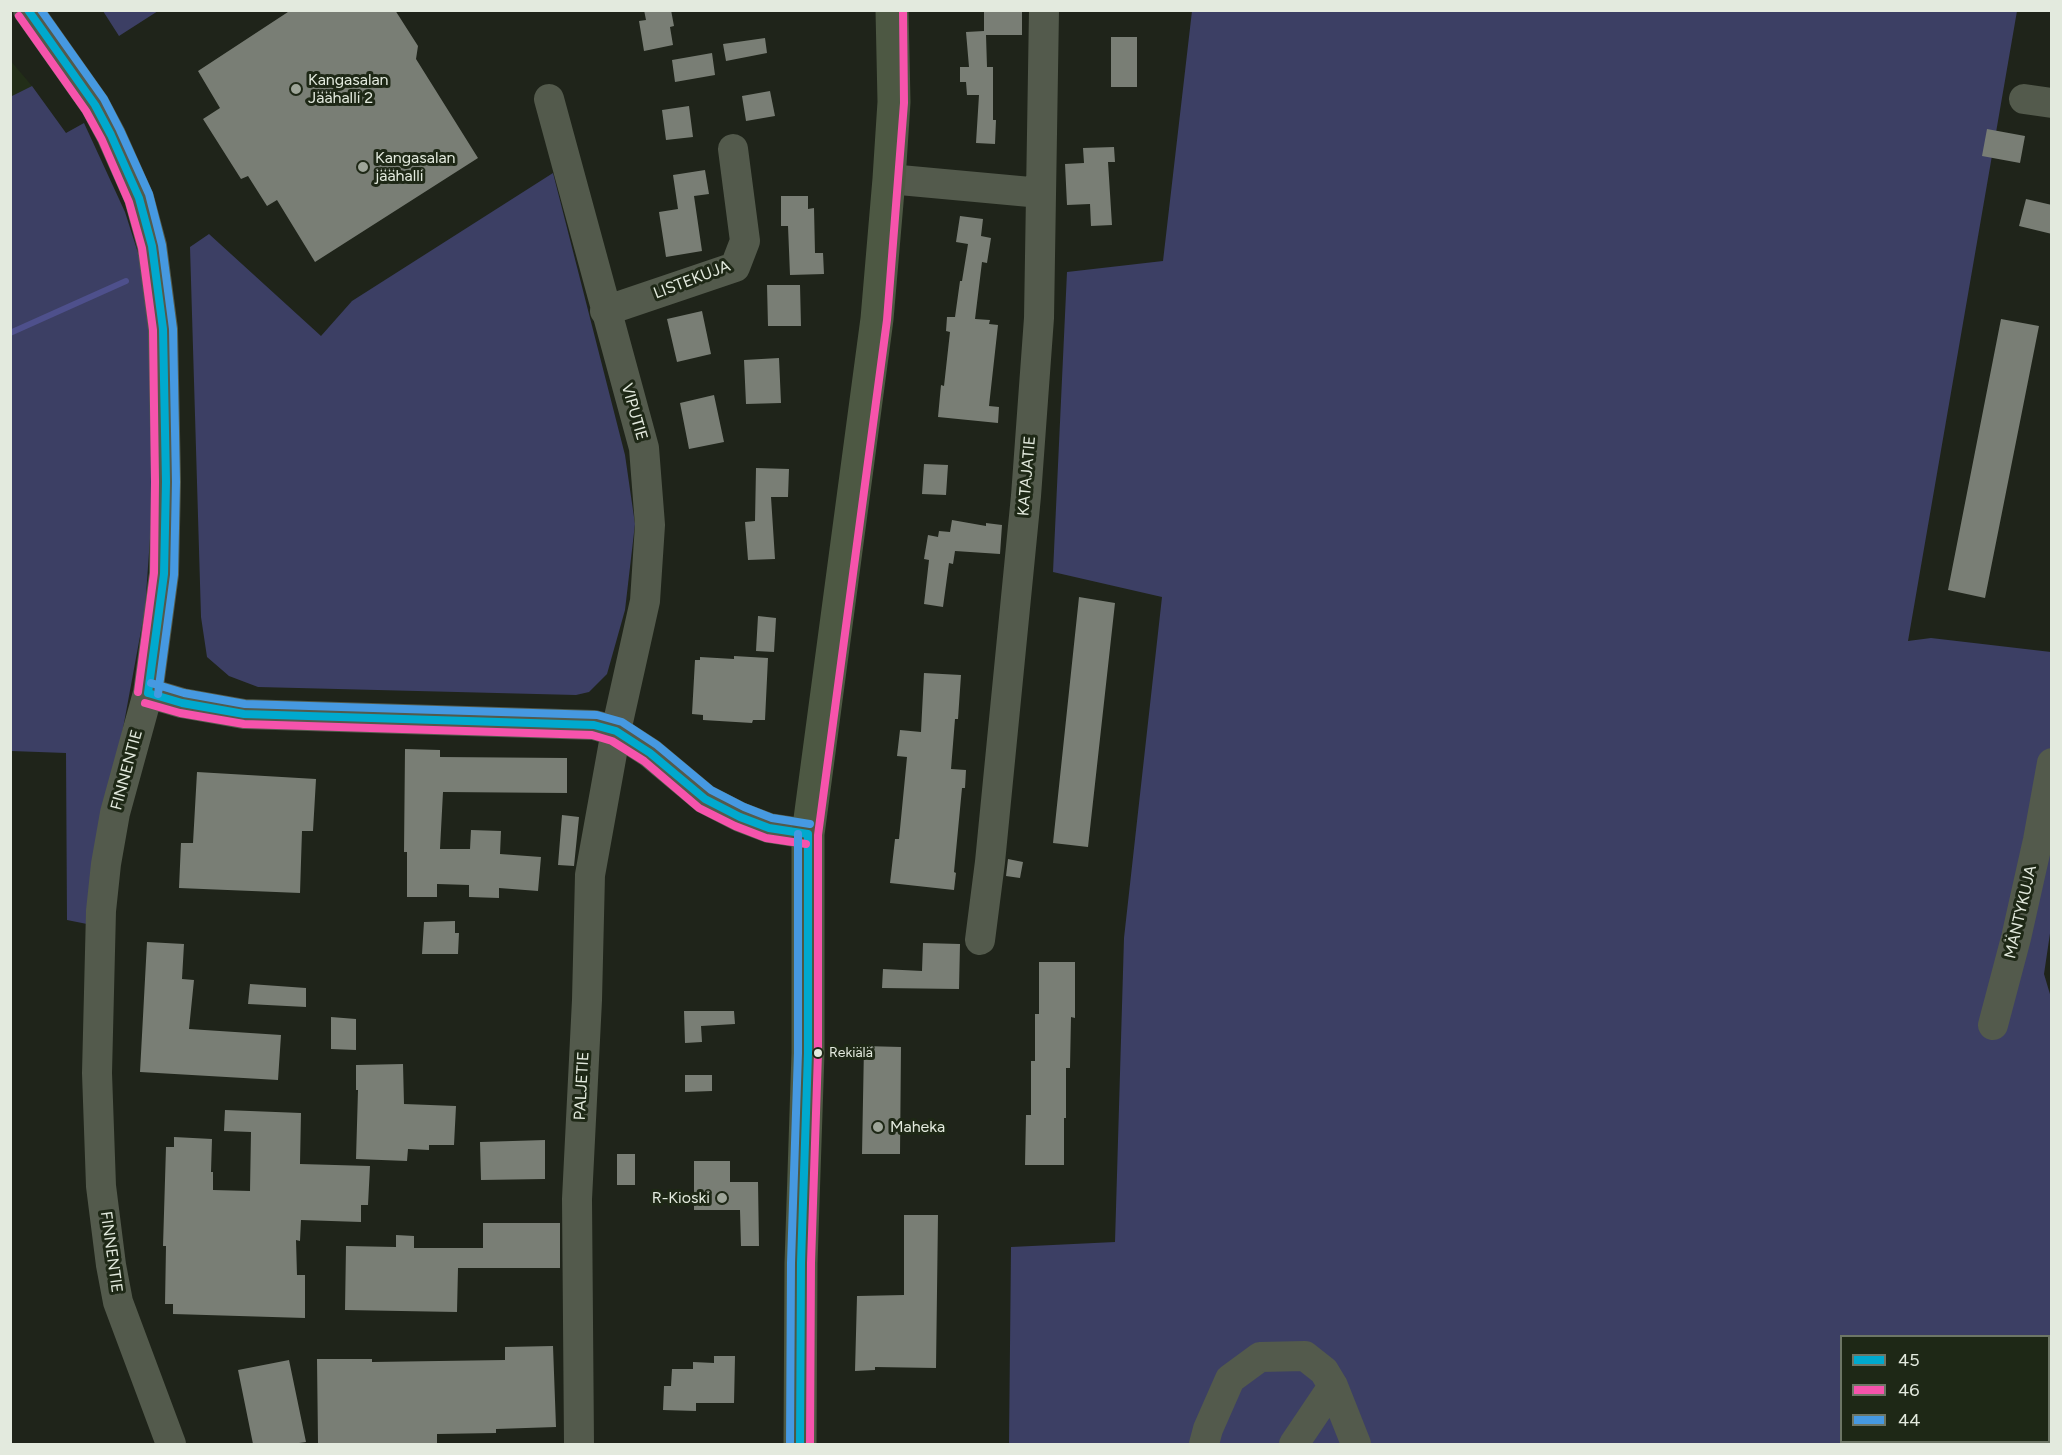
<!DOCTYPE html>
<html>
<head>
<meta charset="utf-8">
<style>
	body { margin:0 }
	#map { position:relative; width:2062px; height:1455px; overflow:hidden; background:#1f241a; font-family:Figtree,sans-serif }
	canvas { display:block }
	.frame { position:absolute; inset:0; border:12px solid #e3eade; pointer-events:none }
	.legend { position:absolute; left:1840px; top:1335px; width:210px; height:108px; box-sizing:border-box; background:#1e2816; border:2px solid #6d7666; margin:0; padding:8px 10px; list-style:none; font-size:18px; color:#e3eade }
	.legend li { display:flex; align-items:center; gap:12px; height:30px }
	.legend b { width:30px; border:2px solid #6d7666 }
</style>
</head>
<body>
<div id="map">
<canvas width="2062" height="1455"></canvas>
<div class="frame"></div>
<ul class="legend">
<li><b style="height:8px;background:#00a9ce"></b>45</li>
<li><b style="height:8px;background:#f653ac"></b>46</li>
<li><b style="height:8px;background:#4699e1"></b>44</li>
</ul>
</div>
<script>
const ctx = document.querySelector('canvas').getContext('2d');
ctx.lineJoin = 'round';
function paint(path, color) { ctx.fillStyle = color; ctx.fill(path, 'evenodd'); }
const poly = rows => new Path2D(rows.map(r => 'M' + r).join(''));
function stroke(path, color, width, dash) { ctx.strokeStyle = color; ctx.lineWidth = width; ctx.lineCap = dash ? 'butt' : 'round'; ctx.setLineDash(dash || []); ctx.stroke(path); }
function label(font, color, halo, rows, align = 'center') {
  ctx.font = font + ' Figtree,sans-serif'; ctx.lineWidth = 6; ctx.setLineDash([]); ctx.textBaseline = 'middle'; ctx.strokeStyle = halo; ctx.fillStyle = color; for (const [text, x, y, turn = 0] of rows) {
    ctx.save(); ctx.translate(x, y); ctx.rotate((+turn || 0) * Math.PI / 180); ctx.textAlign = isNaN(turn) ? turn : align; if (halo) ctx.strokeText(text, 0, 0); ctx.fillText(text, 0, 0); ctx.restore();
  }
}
const built = poly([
	[10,60,32,86,11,97,10,97]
]);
const green = poly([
	[103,11,158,11,119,36],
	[1192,11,2017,11,1908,641,1931,638,2051,652,2052,920,2044,974,2052,1001,2051,1444,1009,1444,1011,1247,1115,1242,1124,938,1162,597,1053,572,1067,272,1163,261],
	[1842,1336,2048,1336,2048,1442,1842,1442],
	[32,86,66,133,84,123,125,212,139,256,152,357,154,482,145,609,87,924,67,920,66,753,11,751,10,97],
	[553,173,625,455,635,524,625,610,607,674,589,692,576,695,258,687,229,676,207,657,201,617,190,247,209,234,321,336,352,301]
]);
const stream = poly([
	[10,333,126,281]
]);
const building = poly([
	[291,10,395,10,418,46,416,59,478,158,315,262,277,200,267,206,248,176,241,179,203,119,220,108,198,71],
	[644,10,671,10,674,26,670,27,673,45,644,51,639,21,646,20],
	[984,10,1022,10,1022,35,986,35,987,67,993,67,993,120,996,120,995,144,976,143,979,95,967,95,966,82,960,82,960,67,969,67,966,32,984,31],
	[1111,37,1137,37,1137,87,1111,87],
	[765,38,767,53,726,61,723,44],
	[712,53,715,75,675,82,672,60],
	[770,91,775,116,746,121,742,96],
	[689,106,693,137,666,140,662,110],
	[1987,129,2025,136,2020,163,1982,156],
	[1114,147,1115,162,1108,162,1112,225,1091,226,1090,204,1067,205,1065,164,1084,163,1083,148],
	[705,170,709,194,694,196,702,251,666,257,659,212,678,209,673,175],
	[781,196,808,196,808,209,814,208,815,253,823,253,824,274,790,275,788,226,781,226],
	[2026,199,2052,205,2052,234,2019,226],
	[960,216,983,219,981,236,991,238,987,263,982,262,975,319,990,320,989,324,998,325,989,406,999,407,998,423,938,417,941,385,944,386,950,332,946,331,947,317,955,317,960,281,962,281,968,244,956,242],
	[767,285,800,285,801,326,768,326],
	[702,311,711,354,677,362,667,319],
	[2001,319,2039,326,1985,598,1948,590],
	[779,358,781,403,746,404,744,360],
	[714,395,724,442,689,449,680,403],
	[924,464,948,465,946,495,922,494],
	[756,468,789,469,788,497,771,497,775,559,748,560,745,522,755,521],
	[952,520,986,526,986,523,1002,525,1000,554,955,551,953,564,949,563,943,607,924,604,929,560,924,559,928,535,938,537,939,531,950,532],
	[1079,597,1115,603,1088,847,1053,843],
	[758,616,776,618,774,652,756,651],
	[734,656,768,658,765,720,753,720,752,723,703,720,703,715,692,714,695,660,700,660,700,657,734,659],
	[924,673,961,675,958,719,955,719,951,769,966,770,965,788,962,788,954,872,956,873,954,890,890,883,895,839,899,839,907,757,897,756,900,730,921,732],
	[405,749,440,750,440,757,567,758,567,793,443,792,440,849,470,849,471,830,501,831,500,854,541,857,538,891,499,888,499,898,469,897,469,885,437,884,437,897,407,897,407,852,404,852],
	[197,772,316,779,313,831,302,831,300,893,179,888,181,843,193,843],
	[562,815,579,817,574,866,558,865],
	[1008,859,1023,862,1020,878,1006,876],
	[455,921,455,933,459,933,458,954,422,954,424,922],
	[147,942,184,944,182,979,194,980,189,1029,281,1035,278,1080,140,1072],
	[923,943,960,944,959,989,882,988,883,969,922,971],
	[1039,962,1075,962,1075,1018,1071,1017,1070,1068,1066,1068,1066,1118,1064,1118,1064,1165,1025,1165,1026,1115,1031,1115,1031,1061,1035,1061,1035,1014,1039,1014],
	[250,984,306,988,306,1007,248,1004],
	[684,1011,734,1011,735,1024,701,1026,702,1042,685,1043],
	[331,1017,356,1019,356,1050,331,1049],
	[864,1046,901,1047,900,1154,862,1154],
	[403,1064,404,1104,456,1106,454,1145,429,1145,429,1150,408,1149,407,1161,356,1159,358,1090,356,1090,356,1065],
	[685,1075,712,1075,712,1091,685,1092],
	[225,1110,301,1113,300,1164,370,1166,368,1205,361,1205,361,1222,301,1220,300,1241,296,1240,297,1275,305,1275,305,1318,173,1314,173,1304,165,1304,166,1246,163,1246,166,1147,174,1147,174,1137,212,1139,211,1172,213,1172,213,1190,250,1191,251,1132,224,1131],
	[545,1140,545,1179,481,1180,480,1142],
	[617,1154,635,1154,635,1185,617,1185],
	[694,1161,730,1161,730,1182,758,1182,759,1246,741,1246,740,1210,694,1210],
	[904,1215,938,1215,936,1368,875,1367,875,1370,855,1371,857,1296,904,1295],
	[483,1223,560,1223,560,1268,458,1268,457,1312,345,1310,346,1246,396,1247,396,1235,414,1236,414,1248,483,1248],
	[553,1346,556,1427,496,1429,496,1433,437,1434,437,1443,318,1444,317,1359,372,1359,372,1362,505,1360,505,1347],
	[714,1356,735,1356,734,1403,696,1403,696,1411,663,1410,664,1386,671,1386,672,1369,693,1369,693,1362,714,1363],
	[289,1360,306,1442,292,1444,253,1444,238,1370]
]);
const minor = poly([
	[28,10,95,105,111,135,139,198,152,246,163,329,166,482,164,574,148,693,115,813,106,864,101,911,97,1073,101,1186,111,1265,118,1302,171,1444],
	[549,99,644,448,650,525,645,601,616,731,590,875,587,1000,577,1199,579,1444],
	[2024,99,2052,103],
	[889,179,1041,193],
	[605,311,735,267,745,241,733,149],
	[148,693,182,703,244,714,594,725,616,731,650,753,705,799,740,817,769,828,808,834],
	[980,940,990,862,1026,496,1039,318,1044,10],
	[1993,1025,2016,938,2038,840,2052,763],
	[1204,1444,1208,1429,1230,1379,1260,1357,1305,1356,1324,1371,1333,1386,1356,1444],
	[1294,1444,1333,1386]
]);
const major = poly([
	[800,1444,801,1263,808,1053,808,834,877,319,889,179,894,102,892,10]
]);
const bus1 = poly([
	[28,10,95,105,111,135,139,198,152,246,163,329,166,482,164,574,148,693],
	[148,693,182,703,244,714,594,725,616,731,650,753,705,799,740,817,769,828,808,834],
	[800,1444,801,1263,808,1053,808,834]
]);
const bus2 = poly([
	[19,16,86,111,102,140,129,202,142,248,153,330,155,482,154,573,138,692],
	[145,703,180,713,244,724,592,735,612,741,644,761,699,808,735,826,766,838,806,844],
	[810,1444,811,1263,818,1053,818,835,887,320,904,103,903,10]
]);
const bus3 = poly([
	[41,10,104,99,120,130,149,194,162,245,173,329,176,482,174,575,158,694],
	[151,683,184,693,245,704,597,715,622,722,657,745,711,790,744,807,772,818,810,824],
	[790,1444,791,1263,798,1053,798,834]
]);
const markers = [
	[296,89,6,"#9ea599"],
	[363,167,6,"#9ea599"],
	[818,1053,5,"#e3eade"],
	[878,1127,6,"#9ea599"],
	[722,1198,6,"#9ea599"]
];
const busNames = [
	["Rekiälä",829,1053]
];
const poiNames = [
	["Kangasalan",308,80],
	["Jäähalli 2",308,98],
	["Kangasalan",375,158],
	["jäähalli",375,176],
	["Maheka",890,1127],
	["R-Kioski",710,1198,"right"]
];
const streetNames = [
	["LISTEKUJA",692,280,-21],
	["VIPUTIE",634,412,74],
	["KATAJATIE",1027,476,-85],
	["FINNENTIE",127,770,-75],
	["MÄNTYKUJA",2021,912,-77],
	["PALJETIE",582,1086,-87],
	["FINNENTIE",111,1252,82]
];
paint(built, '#222e18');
paint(green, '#3c3f64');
stroke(stream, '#4e508c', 6);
paint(building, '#797e75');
stroke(minor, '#535a4c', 30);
stroke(major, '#4d5843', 33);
stroke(bus1, '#00a9ce', 8);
stroke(bus2, '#f653ac', 8);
stroke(bus3, '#4699e1', 8);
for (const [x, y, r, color] of markers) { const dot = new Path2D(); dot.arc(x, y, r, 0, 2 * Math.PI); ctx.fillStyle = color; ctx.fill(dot); stroke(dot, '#1e2816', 2); }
label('14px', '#e3eade', '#1e2816', busNames, 'left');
label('16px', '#e3eade', '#1e2816', poiNames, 'left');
label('16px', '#e3eade', '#1e2816', streetNames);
</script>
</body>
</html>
